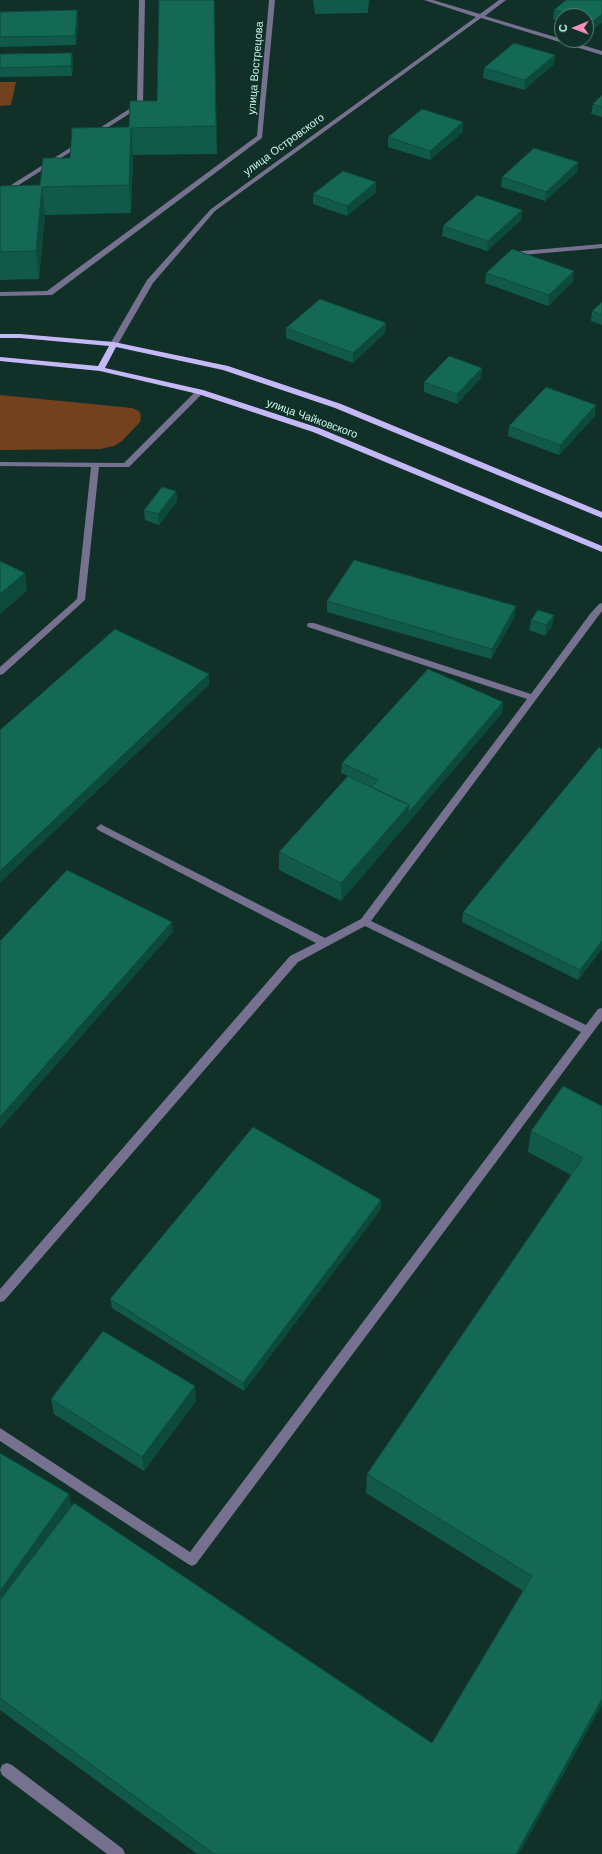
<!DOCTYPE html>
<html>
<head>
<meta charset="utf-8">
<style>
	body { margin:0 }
	#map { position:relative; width:602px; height:1854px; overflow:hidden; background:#103028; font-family:Helvetica,sans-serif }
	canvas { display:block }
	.north { position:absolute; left:554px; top:8px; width:40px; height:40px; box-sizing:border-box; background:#103028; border:1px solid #5a8075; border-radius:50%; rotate:269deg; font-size:11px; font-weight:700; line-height:16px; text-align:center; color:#c9f7e8 }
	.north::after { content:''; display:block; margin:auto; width:14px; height:18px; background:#fd8ebf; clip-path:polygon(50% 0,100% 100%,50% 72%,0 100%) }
</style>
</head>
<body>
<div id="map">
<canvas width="602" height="1854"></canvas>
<div class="north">С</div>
</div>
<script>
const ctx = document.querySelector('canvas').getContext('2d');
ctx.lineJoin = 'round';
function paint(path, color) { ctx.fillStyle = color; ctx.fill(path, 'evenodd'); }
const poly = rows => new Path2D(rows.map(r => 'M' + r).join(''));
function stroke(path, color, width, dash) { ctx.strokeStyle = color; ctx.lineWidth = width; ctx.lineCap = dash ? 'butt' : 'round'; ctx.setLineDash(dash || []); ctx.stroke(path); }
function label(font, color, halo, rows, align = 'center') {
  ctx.font = font + ' Helvetica,sans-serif'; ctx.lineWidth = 3; ctx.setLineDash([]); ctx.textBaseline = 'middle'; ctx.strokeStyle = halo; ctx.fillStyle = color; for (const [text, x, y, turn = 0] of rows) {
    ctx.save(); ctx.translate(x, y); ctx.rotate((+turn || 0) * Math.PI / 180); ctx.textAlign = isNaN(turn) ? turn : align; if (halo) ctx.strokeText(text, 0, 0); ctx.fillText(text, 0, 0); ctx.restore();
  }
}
const green = poly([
	[0,82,16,82,11,105,0,106],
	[0,395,132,408,139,411,141,416,140,422,122,441,114,446,100,449,0,450]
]);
const minor = poly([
	[139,0,145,0,143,105,96,135,92,135,92,133,137,104,139,0],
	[269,0,275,0,262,138,52,295,0,296,0,292,47,291,257,136,269,0],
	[424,0,433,0,480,14,499,0,506,0,485,16,602,51,602,55,481,18,215,211,153,283,118,344,114,346,111,346,110,344,147,280,211,209,476,17,424,0],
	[81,141,84,143,83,144,0,197,0,192,81,141],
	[602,244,602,248,522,255,518,253,522,251,602,244],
	[197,390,200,390,204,392,129,467,99,467,85,600,3,674,0,675,0,667,77,599,91,467,0,466,0,462,124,463,197,390],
	[602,603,602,611,371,921,586,1025,598,1009,602,1008,602,1020,196,1564,192,1566,188,1564,0,1441,0,1428,190,1552,581,1032,365,926,298,962,4,1301,0,1302,0,1289,290,956,316,943,98,830,96,828,101,824,104,826,325,938,361,919,527,699,308,627,307,625,308,623,314,623,531,694,590,614,599,604,602,603],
	[7,1763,12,1765,123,1849,125,1854,107,1854,2,1775,0,1770,2,1765,7,1763]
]);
const major = poly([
	[0,334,20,334,114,342,228,366,341,404,602,512,602,518,335,408,223,370,116,347,105,368,203,390,319,428,602,546,602,552,313,432,198,394,100,371,0,361,0,357,98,366,109,346,20,338,0,338,0,334]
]);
const wall = poly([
	[214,0,217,154,133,155,131,213,45,215,39,279,0,280,0,186,40,185,70,158,129,127,157,101],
	[313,0,369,0,368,13,315,14],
	[602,0,593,30,586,28,586,16,562,16,562,22,553,19,554,10],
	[77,10,78,19,76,45,0,47,0,12],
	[72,53,73,62,72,76,0,77,0,54],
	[555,55,554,64,524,90,483,78,484,68],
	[602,95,602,117,591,114,593,104],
	[463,122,463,132,430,160,388,147,388,137],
	[578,162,577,172,545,201,501,187,502,177],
	[376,182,376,192,347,216,313,204,313,194],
	[522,210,521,220,487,251,442,236,443,226],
	[486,273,573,281,548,306,485,283],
	[602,302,602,325,591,321,592,311],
	[286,328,385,333,353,363,286,338],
	[482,368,481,378,457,404,424,392,424,382],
	[595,416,559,455,508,436,509,426],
	[176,491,177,501,159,525,145,520,144,510],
	[327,601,515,616,491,659,327,612],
	[554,615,552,626,545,636,529,630,531,620],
	[503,702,502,713,341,901,279,870,279,852,348,776,341,773,342,763],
	[463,912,602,949,578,980,462,922],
	[602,1106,519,1854,197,1854,0,1710,0,1453,72,1507,432,1743,523,1591,366,1493,367,1474,571,1175,528,1152,531,1131],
	[381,1209,244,1391,112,1308,110,1299],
	[51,1399,196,1401,144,1471,54,1414]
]);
const shadedWall = poly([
	[214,0,214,15,217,154,216,126],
	[77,10,78,19,76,45,75,36],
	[602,14,602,23,593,30,594,21],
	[72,53,73,62,72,76,71,66],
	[555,55,554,64,524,90,525,80],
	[463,122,463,132,430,160,430,151],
	[131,128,133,155,131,213,129,185],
	[578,162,577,172,545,201,546,192],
	[376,182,376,192,347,216,347,206],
	[42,187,45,215,39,279,36,251],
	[522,210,521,220,487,251,488,241],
	[574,271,573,281,548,306,549,295],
	[386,323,385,333,353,363,353,353],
	[482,368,481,378,457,404,457,394],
	[596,405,595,416,559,455,560,445],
	[176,491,177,501,159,525,158,514],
	[25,573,27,591,0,614,0,594],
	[516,606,515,616,491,659,492,649],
	[554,615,552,626,545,636,546,625],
	[209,674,209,685,0,883,0,871],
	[503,702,502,713,341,901,341,883,409,805],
	[172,922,173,932,0,1129,0,1117],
	[602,941,602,949,578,980,580,970],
	[381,1200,381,1209,244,1391,243,1383],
	[195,1386,196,1401,144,1471,142,1457],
	[69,1494,73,1513,0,1615,0,1591],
	[602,1699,602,1705,519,1854,516,1854]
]);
const building = poly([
	[159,0,214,0,216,126,131,128,129,185,42,187,36,251,0,252,0,186,40,185,43,158,70,158,72,128,129,127,130,101,157,101,159,0],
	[566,0,602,0,602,14,594,21,586,19,586,16,576,16,554,10,566,0],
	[77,10,75,36,0,37,0,12,77,10],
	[514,43,555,55,525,80,484,68,514,43],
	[72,53,71,66,0,68,0,54,72,53],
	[602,95,602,107,593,104,602,95],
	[422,109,463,122,430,151,388,137,422,109],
	[534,148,578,162,546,192,502,177,534,148],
	[343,171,376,182,347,206,313,194,343,171],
	[477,195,522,210,488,241,443,226,477,195],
	[512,249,574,271,549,295,486,273,512,249],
	[320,299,386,323,353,353,286,328,320,299],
	[602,302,602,315,592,311,602,302],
	[449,356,482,368,457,394,424,382,449,356],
	[546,387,596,405,560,445,509,426,546,387],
	[162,487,176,491,158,514,144,510,162,487],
	[354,560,516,606,492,649,327,601,354,560],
	[0,561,25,573,0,594,0,561],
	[538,610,554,615,546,625,531,620,538,610],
	[115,629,209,674,0,871,0,730,115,629],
	[428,669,503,702,408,813,409,805,371,787,378,780,342,763,428,669],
	[599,747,602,749,602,941,580,970,463,912,599,747],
	[348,776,409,805,341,883,279,852,348,776],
	[67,870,172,922,0,1117,0,941,67,870],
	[563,1086,602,1106,602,1699,516,1854,214,1854,0,1698,0,1600,74,1503,432,1743,532,1576,367,1474,583,1158,531,1131,563,1086],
	[253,1127,381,1200,243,1383,110,1299,253,1127],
	[103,1331,195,1386,142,1457,51,1399,103,1331],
	[0,1453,69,1494,0,1591,0,1453]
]);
const farStreetnames = [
	["улица Вострецова",256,68,-85],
	["улица Островского",284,145,-36],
	["улица Чайковского",312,419,20]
];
paint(green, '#74411e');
paint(minor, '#76718f');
paint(major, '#c4b8f7');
paint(wall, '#115a49');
paint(shadedWall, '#0e4a3c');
paint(building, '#146955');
stroke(building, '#0e4a3c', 1);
label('11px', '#c9f7e8', '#103028', farStreetnames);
</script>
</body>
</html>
